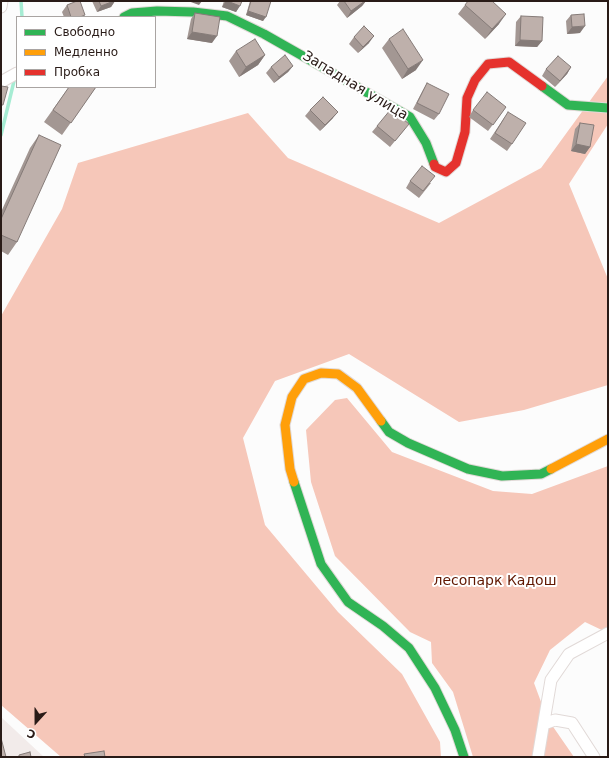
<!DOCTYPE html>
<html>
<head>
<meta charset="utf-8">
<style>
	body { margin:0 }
	#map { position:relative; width:609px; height:758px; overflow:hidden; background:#fcfcfc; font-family:"DejaVu Sans",sans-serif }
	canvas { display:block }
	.frame { position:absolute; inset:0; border:2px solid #291b17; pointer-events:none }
	.legend { position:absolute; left:16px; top:16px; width:140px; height:72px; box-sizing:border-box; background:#fff; border:1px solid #a9a4a2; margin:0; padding:5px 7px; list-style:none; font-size:12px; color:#291b17 }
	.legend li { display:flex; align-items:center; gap:8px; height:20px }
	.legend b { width:20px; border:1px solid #a9a4a2 }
	.north { position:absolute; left:16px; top:702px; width:40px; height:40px; -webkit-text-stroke:3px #fff; paint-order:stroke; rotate:201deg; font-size:11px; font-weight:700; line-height:16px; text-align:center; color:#291b17 }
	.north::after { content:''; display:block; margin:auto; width:14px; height:18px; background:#291b17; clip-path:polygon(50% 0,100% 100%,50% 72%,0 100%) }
</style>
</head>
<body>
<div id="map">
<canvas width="609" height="758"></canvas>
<div class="frame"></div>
<ul class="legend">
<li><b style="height:5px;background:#30b455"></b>Свободно</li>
<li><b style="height:5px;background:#ff9f0a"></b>Медленно</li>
<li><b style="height:5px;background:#e5322d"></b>Пробка</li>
</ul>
<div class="north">С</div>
</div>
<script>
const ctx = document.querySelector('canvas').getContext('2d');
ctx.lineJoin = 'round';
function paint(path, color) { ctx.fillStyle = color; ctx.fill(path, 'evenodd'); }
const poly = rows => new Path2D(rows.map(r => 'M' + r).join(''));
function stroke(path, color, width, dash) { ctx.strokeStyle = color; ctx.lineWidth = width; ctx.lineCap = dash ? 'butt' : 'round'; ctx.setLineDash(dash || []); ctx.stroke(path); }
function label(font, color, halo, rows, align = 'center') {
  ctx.font = font + ' "DejaVu Sans",sans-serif'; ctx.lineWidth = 4; ctx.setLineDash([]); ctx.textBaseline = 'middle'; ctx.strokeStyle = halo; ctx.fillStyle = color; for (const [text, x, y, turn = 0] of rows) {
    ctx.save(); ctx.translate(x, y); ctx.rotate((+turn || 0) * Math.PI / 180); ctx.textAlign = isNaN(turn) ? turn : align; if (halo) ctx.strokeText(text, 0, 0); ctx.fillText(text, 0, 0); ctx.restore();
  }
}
const built = poly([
	[1,717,44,757,1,757]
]);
const forest = poly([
	[608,76,608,124,569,184,608,279,608,385,524,410,459,422,349,354,275,381,243,438,265,525,338,612,402,674,440,742,441,757,61,757,1,705,1,316,62,209,78,163,248,113,288,158,439,223,541,168],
	[347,398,392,452,493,491,532,494,608,466,608,633,585,622,550,650,534,683,547,718,574,757,473,757,453,692,432,663,431,642,410,632,335,556,311,482,306,430,335,400]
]);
const stream = poly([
	[21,1,22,17],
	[1,135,15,77]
]);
const street = poly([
	[1,7,2,1],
	[1,82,17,73],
	[544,724,555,720,572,723,594,757],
	[538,757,551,680,569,654,608,633]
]);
const fast = poly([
	[124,17,132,13,157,11,193,12,227,16,264,34,410,117,426,143,434,164],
	[542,86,568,105,608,108],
	[381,421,389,432,408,443,468,469,502,476,541,474,551,469],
	[294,482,321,564,348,602,383,626,409,648,435,688,455,730,464,757]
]);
const slow = poly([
	[551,469,608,439],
	[294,482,290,469,285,425,292,397,304,379,321,373,338,374,357,388,381,421]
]);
const jam = poly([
	[434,164,435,167,446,172,456,163,465,132,467,98,475,80,488,64,509,62,542,86]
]);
const wall = poly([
	[92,1,115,1,111,7,97,12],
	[224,1,242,1,236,12,222,7],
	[250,1,271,1,263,21,246,15],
	[340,1,366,1,362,6,347,18,337,5],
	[67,5,80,17,64,17,62,12],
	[465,5,499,24,485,39,458,14],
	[195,13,212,43,187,39,191,19],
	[571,15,580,33,567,34,566,21],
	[521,16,542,41,537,47,515,46,516,22],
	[354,37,369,43,358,53,349,44],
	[389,39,416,70,402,79,382,48],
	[236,51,265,55,258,65,239,77,229,61],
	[293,66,288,72,274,83,266,73,271,67],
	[571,67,567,74,555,87,542,76,546,69],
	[427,83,439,114,434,120,413,109,423,90],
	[69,87,96,87,62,135,44,122],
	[506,107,488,131,469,117,473,110],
	[310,110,333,118,320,131,305,116],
	[504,118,512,144,507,151,490,139],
	[580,123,590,147,585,154,571,151,575,129],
	[377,126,404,130,390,147,372,132],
	[39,135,17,242,8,255,1,251,1,212,30,148],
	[410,181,431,183,419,198,406,188]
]);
const shadedWall = poly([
	[114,1,115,1,111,7,97,12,101,6],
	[188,1,202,1,199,5],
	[226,1,227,1,240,6,236,12,222,7],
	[364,1,366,1,362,6,347,18,351,11],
	[248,11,266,17,263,21,246,15],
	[506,14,499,24,485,39,492,29],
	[585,26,580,33,567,34,572,27],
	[192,32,217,36,212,43,187,39],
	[374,36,369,43,358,53,363,47],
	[520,40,542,41,537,47,515,46],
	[265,55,258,65,239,77,246,67],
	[423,60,416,70,402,79,408,69],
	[293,66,288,72,274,83,279,77],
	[571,67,567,74,555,87,560,81],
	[338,112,333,118,320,131,325,125],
	[576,144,590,147,585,154,571,151]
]);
const building = poly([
	[77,1,80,1,85,15,80,17,71,17,67,5,77,1],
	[99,1,114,1,101,6,99,1],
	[227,1,242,1,240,6,227,1],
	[251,1,271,1,266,17,248,11,251,1],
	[344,1,365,1,351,11,344,1],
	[468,1,492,1,506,14,492,29,465,5,468,1],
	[195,13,220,17,217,36,192,32,195,13],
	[584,14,585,26,572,27,571,15,584,14],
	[521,16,543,17,542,41,520,40,521,16],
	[364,26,374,36,363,47,354,37,364,26],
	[403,29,423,60,408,69,389,39,403,29],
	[255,39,265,55,246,67,236,51,255,39],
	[285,55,293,66,279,77,271,67,285,55],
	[558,56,571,67,560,81,546,69,558,56],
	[427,83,449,94,439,114,417,103,427,83],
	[1,86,8,87,3,105,1,105,1,86],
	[69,87,96,87,71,123,53,110,69,87],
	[487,92,506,107,493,125,473,110,487,92],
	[323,97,338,112,325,125,310,110,323,97],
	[391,109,409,124,395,141,377,126,391,109],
	[508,112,526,123,512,144,495,133,508,112],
	[580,123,594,125,590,147,576,144,580,123],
	[39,135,61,145,17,242,1,235,1,219,39,135],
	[422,166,435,176,423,191,410,181,422,166],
	[1,738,6,757,1,757,1,738],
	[104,751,105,757,85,757,84,754,104,751],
	[30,752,31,757,19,757,19,755,30,752]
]);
const streetNames = [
	["Западная улица",355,86,31]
];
const parkNames = [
	["лесопарк Кадош",495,581]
];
paint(built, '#f2ebea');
paint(forest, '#f6c7b9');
stroke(stream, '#a6ecd3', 3.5);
stroke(street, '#e1d9d7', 13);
stroke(fast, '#e1d9d7', 11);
stroke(slow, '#e1d9d7', 11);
stroke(jam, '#e1d9d7', 11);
stroke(street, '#fff', 11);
stroke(fast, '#30b455', 9);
stroke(slow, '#ff9f0a', 9);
stroke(jam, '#e5322d', 9);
paint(wall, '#a39793');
paint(shadedWall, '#857b78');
paint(building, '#beb0ab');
stroke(building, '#857b78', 1);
label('14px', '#291b17', '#fff', streetNames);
label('14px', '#601700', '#fff', parkNames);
</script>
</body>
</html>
